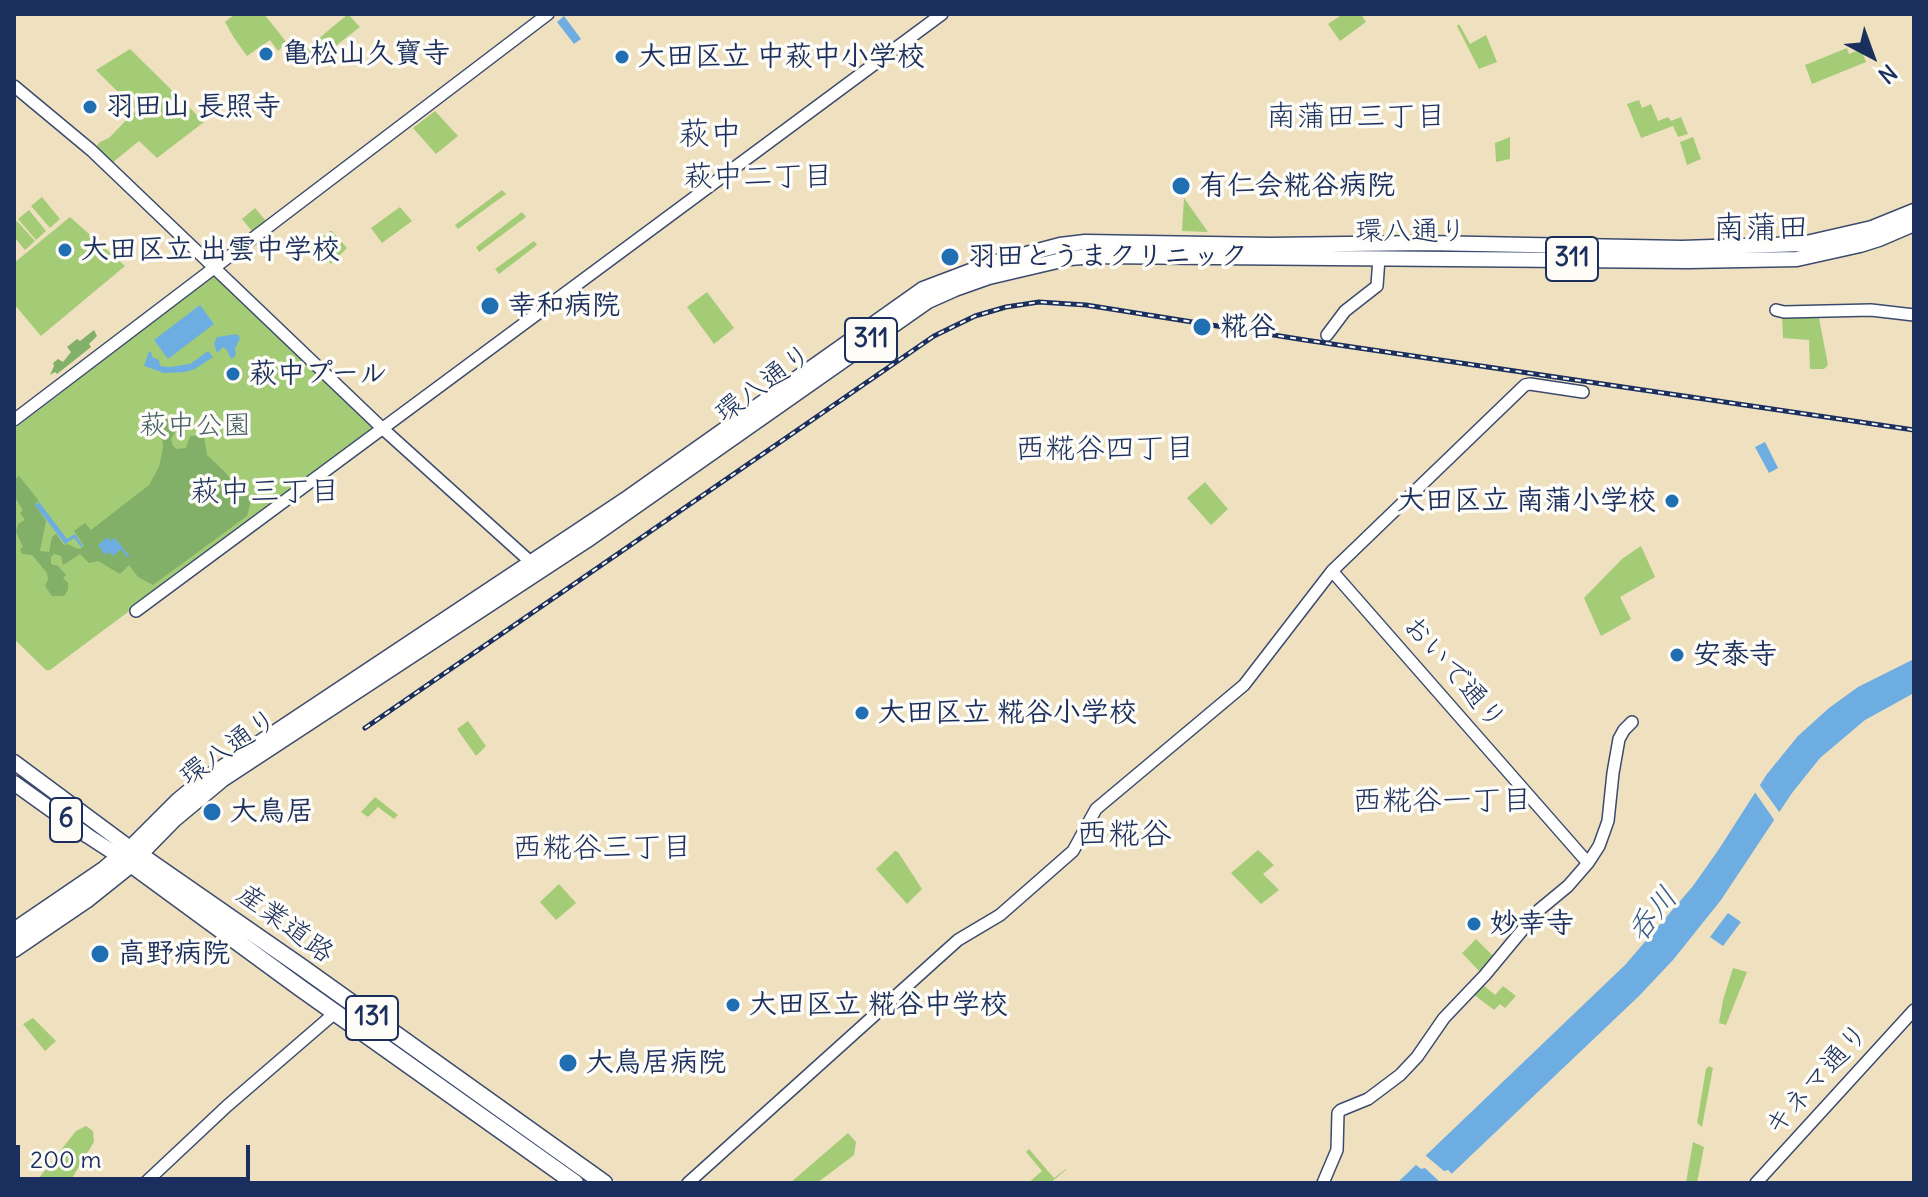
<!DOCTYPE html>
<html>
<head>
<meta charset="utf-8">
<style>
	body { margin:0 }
	#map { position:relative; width:1928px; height:1197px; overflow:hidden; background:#efe0c0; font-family:Delius,sans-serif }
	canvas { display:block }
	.frame { position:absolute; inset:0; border:16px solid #1b2f5e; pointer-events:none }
	.north { position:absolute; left:1832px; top:16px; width:80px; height:80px; -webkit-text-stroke:6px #fdfcf7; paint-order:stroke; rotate:139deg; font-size:22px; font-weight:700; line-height:32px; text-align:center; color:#1b2f5e }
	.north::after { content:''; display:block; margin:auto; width:28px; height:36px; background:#1b2f5e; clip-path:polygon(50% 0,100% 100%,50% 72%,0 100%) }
	.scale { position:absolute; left:16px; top:1145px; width:234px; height:36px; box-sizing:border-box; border:4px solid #1b2f5e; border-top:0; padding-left:10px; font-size:24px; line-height:28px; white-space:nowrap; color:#1b2f5e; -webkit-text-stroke:6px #fdfcf7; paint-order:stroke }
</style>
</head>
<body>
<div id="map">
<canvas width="1928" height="1197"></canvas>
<div class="frame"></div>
<div class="north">N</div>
<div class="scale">200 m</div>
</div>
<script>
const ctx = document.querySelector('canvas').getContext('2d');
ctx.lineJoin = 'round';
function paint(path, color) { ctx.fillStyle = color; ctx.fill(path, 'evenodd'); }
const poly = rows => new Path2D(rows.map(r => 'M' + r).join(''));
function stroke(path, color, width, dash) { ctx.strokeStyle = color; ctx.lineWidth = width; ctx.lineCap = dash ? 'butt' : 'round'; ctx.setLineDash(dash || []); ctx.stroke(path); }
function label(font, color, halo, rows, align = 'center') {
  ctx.font = font + ' Delius,"Klee One",sans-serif'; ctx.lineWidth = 7; ctx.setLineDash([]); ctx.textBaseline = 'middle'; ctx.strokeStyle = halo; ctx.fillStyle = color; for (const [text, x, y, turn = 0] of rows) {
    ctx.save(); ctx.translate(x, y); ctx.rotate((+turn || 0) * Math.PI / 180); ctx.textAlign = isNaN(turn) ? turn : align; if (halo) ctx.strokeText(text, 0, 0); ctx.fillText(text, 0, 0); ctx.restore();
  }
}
const green = poly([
	[235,14,264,14,287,43,278,51,270,40,247,56,234,38,225,22],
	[348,14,360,27,315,62,305,50],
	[1343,14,1361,14,1366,22,1340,41,1328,24],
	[1459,24,1470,44,1486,35,1497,62,1479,69,1457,26],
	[1847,48,1849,54,1861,49,1866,62,1812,84,1805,65],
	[130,49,204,122,157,158,139,141,112,163,95,148,100,142,109,138,136,110,96,70],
	[1639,100,1642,108,1651,104,1658,121,1668,117,1671,121,1681,117,1688,134,1678,137,1673,126,1641,138,1627,104],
	[435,111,458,136,436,154,413,128],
	[1510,137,1510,159,1496,162,1495,143],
	[1693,137,1701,159,1687,165,1680,142],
	[502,190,506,194,458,229,455,225],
	[42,197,60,219,50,228,31,206],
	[1184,198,1208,232,1182,231],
	[400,207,412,221,382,243,371,228],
	[255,208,266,221,255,231,252,231,242,219],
	[29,210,46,231,36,240,18,219],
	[522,212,526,217,479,252,476,247],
	[70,217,125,266,41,336,14,304,14,263],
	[17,221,35,241,25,250,14,237,14,223],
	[330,231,332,231,347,248,331,264,314,244],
	[534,241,537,245,499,274,495,269],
	[218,276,374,427,374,429,50,670,46,670,14,639,14,429,181,300,213,277],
	[707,292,734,328,714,344,687,307],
	[1818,313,1828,365,1824,369,1810,369,1809,340,1783,338,1782,317],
	[1205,482,1228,509,1211,525,1187,498],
	[1641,546,1655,577,1620,597,1631,619,1601,636,1584,598,1622,559],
	[468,721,486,746,476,756,457,729],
	[375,797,398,815,394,819,378,807,368,817,361,812],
	[1258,850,1274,865,1263,874,1279,890,1261,904,1231,873],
	[895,851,898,852,922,889,907,904,876,869],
	[559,884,576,903,556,920,540,902],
	[1476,939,1495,958,1481,973,1462,953],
	[1733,968,1747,972,1726,1025,1719,1023,1723,1000],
	[1482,984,1495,995,1503,986,1516,996,1505,1008,1500,1004,1494,1010,1473,994],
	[33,1018,56,1041,45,1051,23,1024],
	[1709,1066,1713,1068,1702,1127,1697,1123,1706,1069],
	[86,1126,93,1131,94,1142,69,1183,35,1183,76,1131],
	[848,1133,856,1142,854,1155,817,1183,790,1183],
	[1693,1142,1704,1147,1697,1183,1686,1183],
	[1029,1149,1054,1178,1066,1169,1066,1170,1050,1183,1028,1183,1042,1171,1026,1152]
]);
const forest = poly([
	[94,330,97,336,89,344,91,347,57,374,55,372,50,375,54,366,53,363,58,359,63,362,71,352,67,347,77,339,80,341],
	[166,412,177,428,171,439,173,446,177,449,186,448,190,436,204,435,207,455,225,472,238,490,252,497,247,516,153,585,138,577,129,565,120,574,98,561,89,563,80,554,63,565,61,556,54,554,51,557,51,564,58,566,66,575,63,578,68,583,68,590,64,596,52,596,45,586,48,579,47,573,32,555,22,554,20,549,23,547,16,532,18,524,25,520,20,513,23,510,14,496,14,474,16,478,19,476,39,501,35,504,46,521,40,551,49,552,52,537,56,534,64,545,67,544,79,549,84,546,74,531,85,523,91,530,149,485,159,467,163,447,161,429,157,415]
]);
const water = poly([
	[564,16,581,39,574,44,557,22],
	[200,305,214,324,168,359,154,340],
	[237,334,240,338,235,349,236,355,231,359,227,350,223,347,217,353,214,344,217,337],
	[149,351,151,352,152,357,159,360,160,366,170,367,190,364,208,351,213,357,195,369,185,372,164,373,144,366],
	[1765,442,1778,468,1769,473,1755,447],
	[39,502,67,539,75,534,83,546,81,547,74,538,65,544,35,505],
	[108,537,111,541,115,538,130,557,128,558,121,549,113,556,109,552,105,555,98,545],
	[1914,659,1914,693,1865,720,1820,758,1792,793,1721,900,1673,960,1639,996,1442,1183,1397,1183,1625,965,1693,886,1719,849,1767,774,1798,736,1829,708,1858,687],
	[1728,913,1741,922,1723,946,1710,937]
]);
const pier = poly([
	[1759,784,1780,813,1775,821,1754,791],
	[1425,1155,1444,1171,1448,1170,1453,1175,1445,1183,1441,1183,1425,1168,1421,1169,1415,1164]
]);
const minor = poly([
	[14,86,91,150,382,428,534,565],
	[1776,310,1784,312,1871,310,1914,315],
	[1327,335,1345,311,1377,286,1379,258],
	[14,420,548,14],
	[1332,571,1588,863],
	[136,611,942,14],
	[145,1183,227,1106,336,1012],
	[688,1183,958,940,1000,915,1073,851,1096,809,1244,685,1332,571,1525,385,1530,384,1583,392],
	[1323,1183,1337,1150,1338,1113,1341,1110,1368,1099,1400,1075,1417,1057,1444,1018,1485,975,1539,910,1568,886,1588,863,1599,846,1608,821,1613,773,1619,739,1624,730,1632,722],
	[1756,1183,1914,1010]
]);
const major = poly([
	[14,762,130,848,178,800,200,782,629,497,923,289,989,264,1060,245,1085,242,1270,245,1426,243,1682,248,1802,244,1872,228,1914,211],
	[14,783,88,836,131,864,174,820,222,780,586,541,928,301,955,289,989,277,1070,258,1095,256,1688,261,1797,259,1860,245,1879,239,1914,224]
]);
const highway = poly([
	[14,931,105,869,130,848,300,966,604,1183],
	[14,949,86,900,131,864,299,987,575,1183]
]);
const rail = poly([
	[365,728,934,336,975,316,1006,307,1039,302,1086,305,1305,340,1914,430]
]);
const markers = [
	[266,54,8,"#1f6fb2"],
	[622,57,8,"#1f6fb2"],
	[90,107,8,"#1f6fb2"],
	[1181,186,10,"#1f6fb2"],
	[65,250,8,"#1f6fb2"],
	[950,257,10,"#1f6fb2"],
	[490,306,10,"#1f6fb2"],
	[1202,327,10,"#1f6fb2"],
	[233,374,8,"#1f6fb2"],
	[1672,501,8,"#1f6fb2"],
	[1677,655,8,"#1f6fb2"],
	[862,713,8,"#1f6fb2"],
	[212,812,10,"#1f6fb2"],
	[1474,924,8,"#1f6fb2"],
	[100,954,10,"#1f6fb2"],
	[733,1005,8,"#1f6fb2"],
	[568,1063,10,"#1f6fb2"]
];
const shields = [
	[1572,259,52],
	[871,340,52],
	[66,820,32],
	[372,1018,52]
];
const shieldNames = [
	["311",1572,259],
	["311",871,340],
	["6",66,820],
	["131",372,1018]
];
const poiNames = [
	["亀松山久寶寺",282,54],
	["大田区立 中萩中小学校",638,57],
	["羽田山 長照寺",106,107],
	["有仁会糀谷病院",1199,186],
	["大田区立 出雲中学校",81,250],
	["羽田とうまクリニック",968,257],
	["幸和病院",508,306],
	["糀谷",1220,327],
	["萩中プール",249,374],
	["大田区立 南蒲小学校",1656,501,"right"],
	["安泰寺",1693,655],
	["大田区立 糀谷小学校",878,713],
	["大鳥居",230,812],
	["妙幸寺",1490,924],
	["高野病院",118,954],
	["大田区立 糀谷中学校",749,1005],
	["大鳥居病院",586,1063]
];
const streetNames = [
	["環八通り",1411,232],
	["環八通り",764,384,-36],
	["おいで通り",1454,673,49],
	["環八通り",229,748,-35],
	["産業道路",285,924,36],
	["キネマ通り",1817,1080,-48]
];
const parkNames = [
	["萩中公園",195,426]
];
const neighbourhoodNames = [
	["南蒲田三丁目",1356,117],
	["萩中二丁目",758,177],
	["西糀谷四丁目",1105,449],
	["萩中三丁目",265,492],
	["西糀谷一丁目",1442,801],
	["西糀谷三丁目",602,848]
];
const waterNames = [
	["呑川",1653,915,-51]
];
const quarterNames = [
	["萩中",710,135],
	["南蒲田",1761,229],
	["西糀谷",1124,835]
];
paint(green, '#a4cc77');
paint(forest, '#83b068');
paint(water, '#6eade1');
paint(pier, '#efe0c0');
stroke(minor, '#3b4a6d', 14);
stroke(major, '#3b4a6d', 17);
stroke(highway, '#3b4a6d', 19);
stroke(minor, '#fff', 11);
stroke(major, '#fff', 14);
stroke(highway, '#fff', 16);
stroke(rail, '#1b2f5e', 5);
stroke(rail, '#fdfcf7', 2, [6]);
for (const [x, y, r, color] of markers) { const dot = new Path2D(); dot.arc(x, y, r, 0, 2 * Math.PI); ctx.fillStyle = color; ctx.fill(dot); stroke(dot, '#fdfcf7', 3); }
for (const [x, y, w] of shields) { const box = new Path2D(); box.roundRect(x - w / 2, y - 22, w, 44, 6); ctx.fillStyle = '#fdfcf7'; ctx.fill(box); stroke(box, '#1b2f5e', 2); }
label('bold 26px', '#1b2f5e', null, shieldNames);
label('bold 28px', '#1b2f5e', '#fdfcf7', poiNames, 'left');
label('28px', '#1b2f5e', '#fdfcf7', streetNames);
label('28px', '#445e66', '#fdfcf7', parkNames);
label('30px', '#1b2f5e', '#fdfcf7', neighbourhoodNames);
label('italic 30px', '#385b8c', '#fdfcf7', waterNames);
label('32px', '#1b2f5e', '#fdfcf7', quarterNames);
</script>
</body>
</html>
